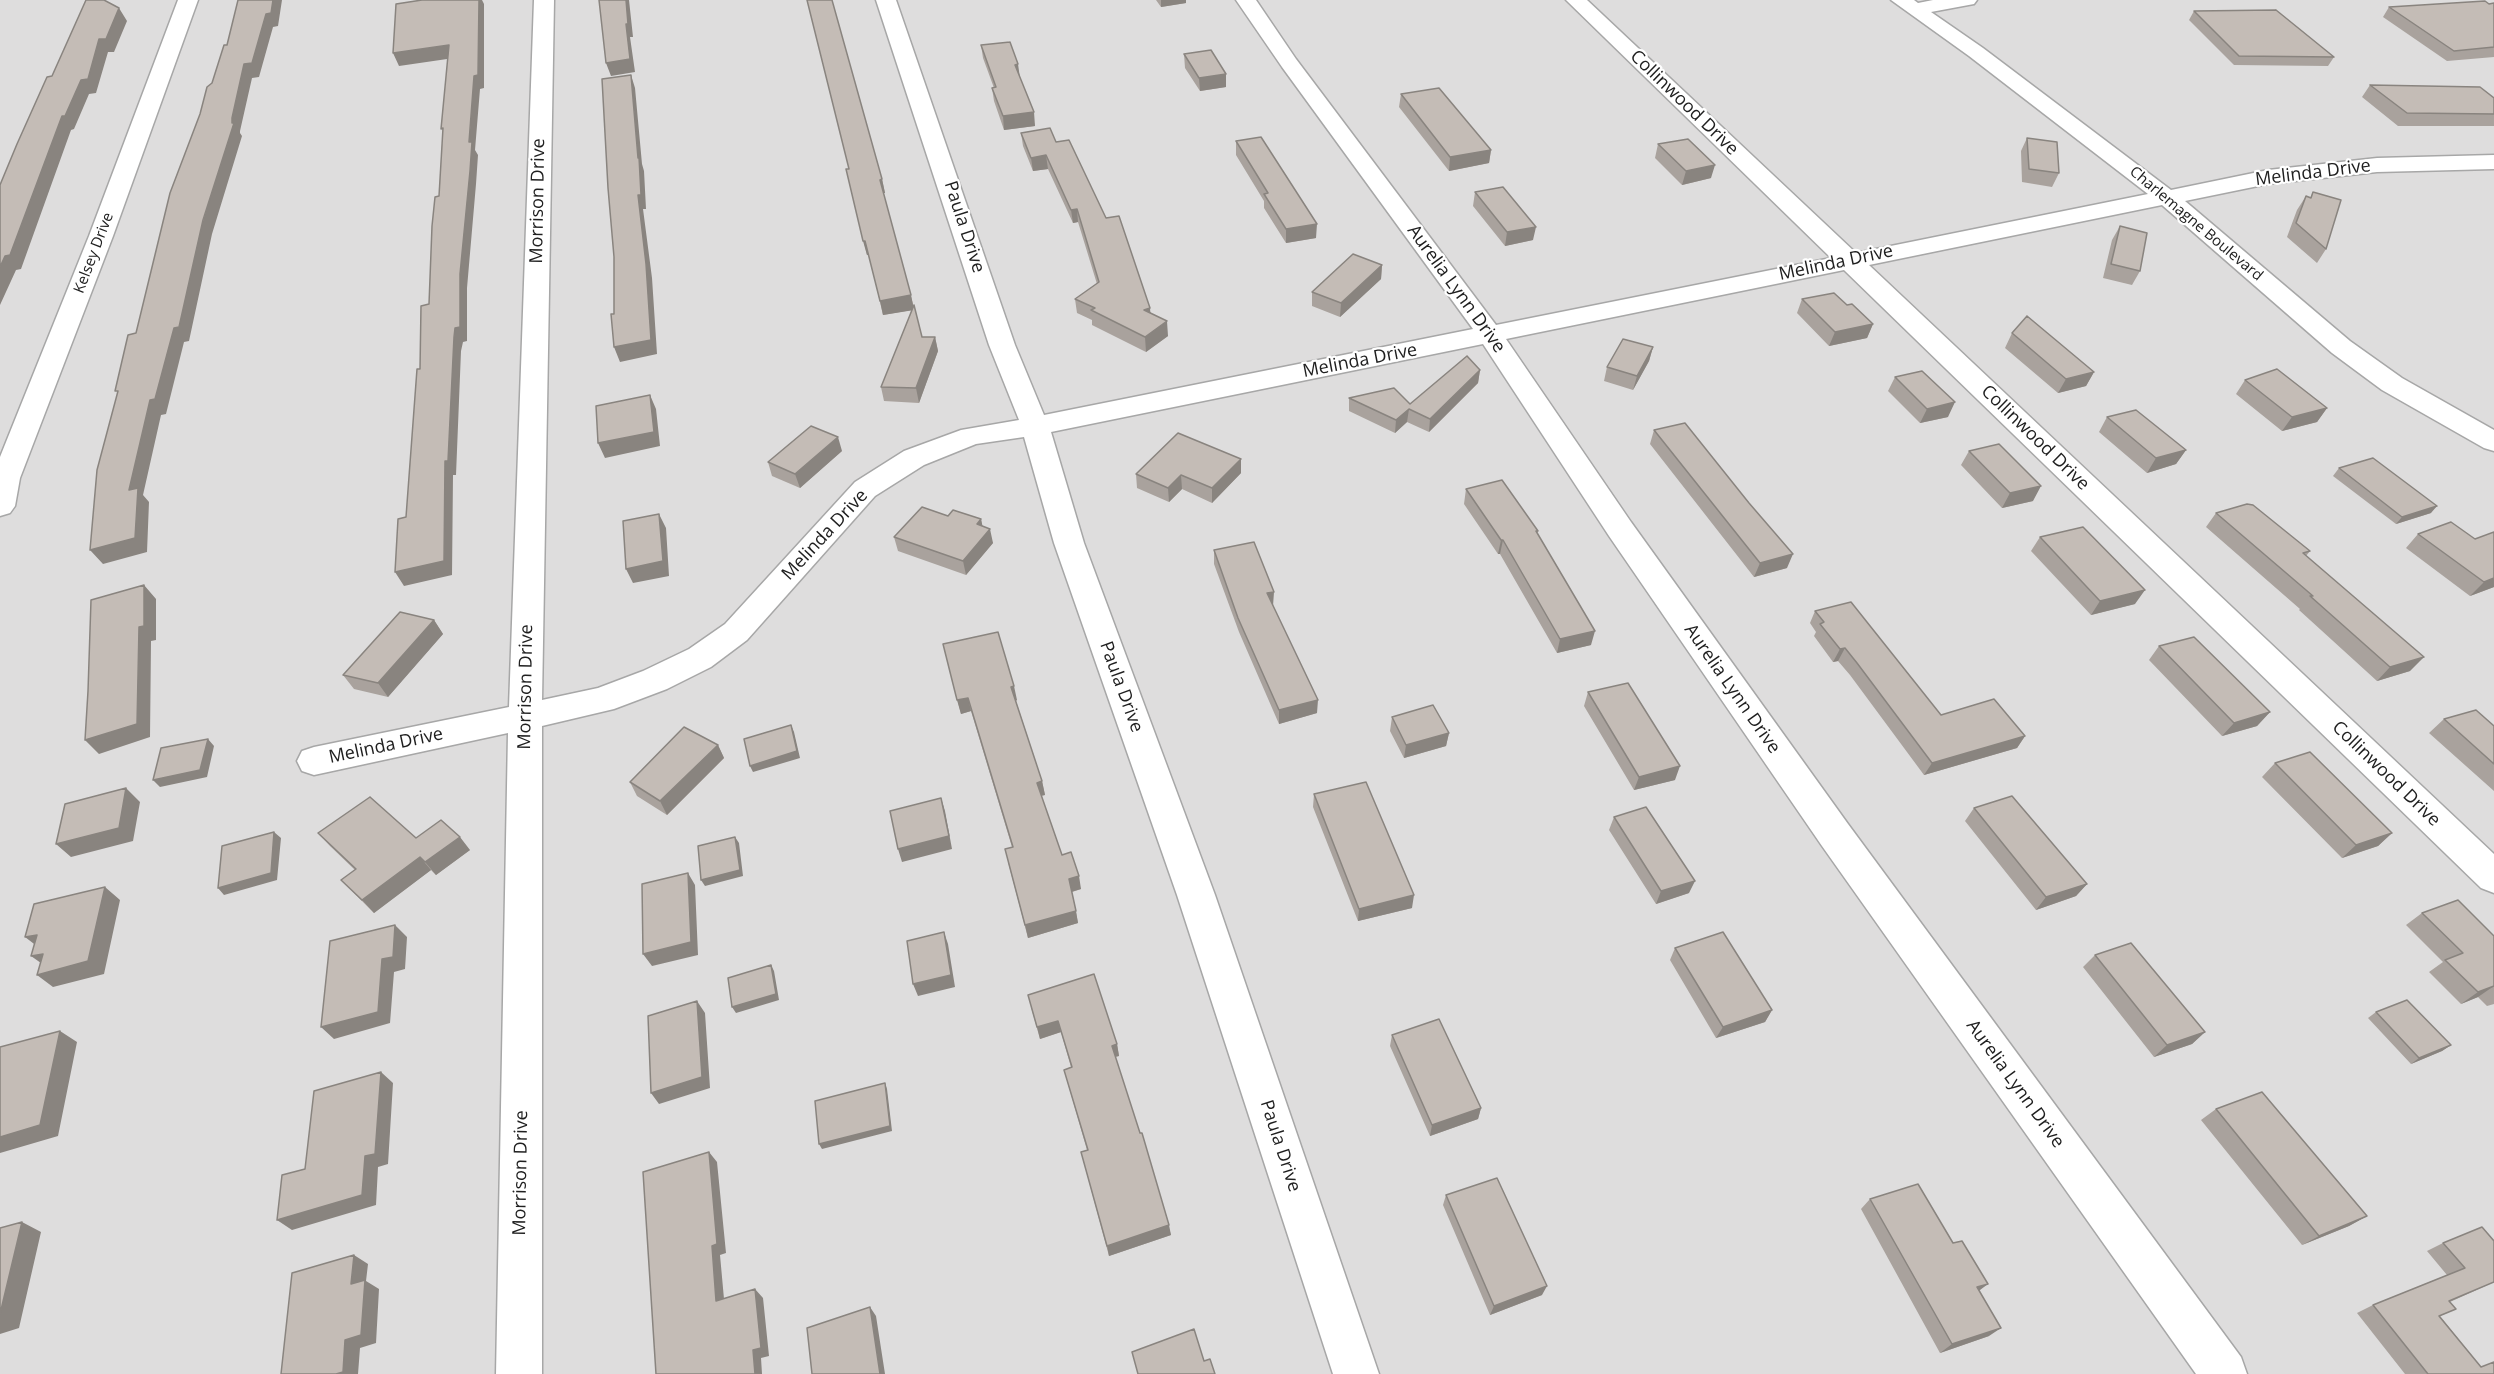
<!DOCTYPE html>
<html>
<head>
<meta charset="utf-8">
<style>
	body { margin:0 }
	canvas { display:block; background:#f0ede6 }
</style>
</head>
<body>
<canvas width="2494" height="1374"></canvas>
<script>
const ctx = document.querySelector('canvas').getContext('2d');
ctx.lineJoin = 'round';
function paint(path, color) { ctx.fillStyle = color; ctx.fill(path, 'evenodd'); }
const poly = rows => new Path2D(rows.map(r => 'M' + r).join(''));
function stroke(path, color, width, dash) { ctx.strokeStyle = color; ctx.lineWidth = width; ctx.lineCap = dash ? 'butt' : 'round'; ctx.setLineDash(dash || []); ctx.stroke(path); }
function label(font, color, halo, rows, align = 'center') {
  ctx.font = font + ' "Open Sans",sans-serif'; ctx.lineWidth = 4.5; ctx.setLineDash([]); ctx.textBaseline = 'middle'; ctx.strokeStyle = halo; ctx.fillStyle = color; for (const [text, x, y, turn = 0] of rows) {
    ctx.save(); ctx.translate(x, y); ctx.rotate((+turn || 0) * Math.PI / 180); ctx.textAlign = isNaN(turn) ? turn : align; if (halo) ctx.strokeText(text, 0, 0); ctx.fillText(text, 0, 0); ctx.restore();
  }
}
const residential = poly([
	[0,0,2494,0,2494,1374,0,1374]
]);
const minor = poly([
	[178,0,198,0,113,236,20,478,15,506,10,513,0,516,0,457,89,236,178,0],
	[534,0,554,0,542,700,598,688,643,671,689,649,725,624,855,482,904,451,961,430,1019,420,989,345,876,0,896,0,1015,345,1044,415,1473,329,1282,67,1236,0,1256,0,1296,59,1496,325,1831,258,1566,0,1587,0,1856,253,2148,194,1969,56,1891,0,1914,0,1918,3,1933,0,1977,0,1974,4,1931,12,1983,48,2171,190,2268,170,2377,158,2494,155,2494,169,2377,172,2268,184,2185,201,2350,341,2402,378,2494,430,2494,451,2484,448,2382,390,2332,353,2162,205,1869,265,2494,854,2494,893,2481,888,1844,270,1506,339,1631,522,1848,824,2241,1357,2247,1374,2196,1374,1822,846,1609,536,1483,344,1051,432,1084,543,1215,895,1379,1374,1333,1374,1177,895,1054,543,1024,437,976,444,924,465,875,496,747,640,711,667,667,689,614,709,542,726,542,1374,496,1374,508,733,314,775,302,771,297,761,302,751,314,747,509,707,534,0]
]);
const wall = poly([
	[1156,0,1186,0,1186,3,1161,7],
	[2494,3,2494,57,2447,61,2383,17,2389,7],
	[2194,11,2334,57,2328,66,2234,65,2189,20],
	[981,45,1020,77,1035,126,1004,130,994,101,992,88,994,88,983,58],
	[1184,54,1226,74,1226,87,1200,91,1185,68],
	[2370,85,2494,98,2494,126,2398,126,2362,97],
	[1401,94,1491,150,1489,163,1449,171,1399,107],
	[1021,133,1056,142,1151,313,1168,336,1146,352,1092,325,1092,320,1077,313,1075,299,1097,284,1078,222,1073,223,1048,169,1033,171,1023,146],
	[2027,138,2059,173,2052,187,2022,182,2021,151],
	[1236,141,1316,238,1286,243,1264,208,1264,201,1236,155],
	[1658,144,1711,178,1682,185,1655,158],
	[846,169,882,179,885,193,883,193,922,337,935,337,938,351,919,403,884,401,881,387,912,310,883,315,869,255,867,255],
	[1475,192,1533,240,1505,246,1473,206],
	[2313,192,2326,249,2317,263,2287,237,2297,210,2306,196,2310,198],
	[2120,226,2140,271,2132,285,2103,278,2112,240],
	[1382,265,1381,279,1340,317,1312,306,1312,292],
	[1802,299,1847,305,1873,324,1867,338,1829,346,1797,313],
	[2012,333,2094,372,2086,386,2058,393,2005,348],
	[1653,347,1649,361,1633,390,1604,381,1607,367],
	[1480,370,1478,383,1429,432,1407,422,1395,433,1349,411,1349,398,1410,404],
	[1895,377,1948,417,1920,423,1888,391],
	[2245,380,2327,408,2317,422,2282,431,2236,394],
	[2107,417,2186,450,2176,464,2147,473,2099,432],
	[1654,430,1749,503,1787,568,1754,577,1650,444],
	[842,451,800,488,772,476,768,462],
	[1969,451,2033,501,2002,508,1961,465],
	[2339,468,2431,513,2396,524,2333,476],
	[1241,473,1212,503,1182,489,1169,502,1137,488,1136,474],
	[1466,489,1538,531,1537,534,1591,645,1557,653,1500,554,1498,554,1464,504],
	[2216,513,2310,551,2306,556,2410,671,2377,681,2299,610,2300,609,2206,527],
	[948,516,981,519,982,526,993,543,966,575,898,551,894,537],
	[2418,534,2475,539,2494,587,2470,596,2406,548],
	[2040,537,2135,604,2091,615,2031,551],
	[1214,550,1273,606,1317,713,1279,724,1239,632,1214,564],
	[1815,611,1941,715,2025,736,2017,748,1924,775,1850,675,1838,661,1833,662,1814,636,1816,632,1810,623],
	[434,620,443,634,388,697,354,689,343,675],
	[943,644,1017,700,1016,701,1042,781,1045,795,1041,796,1062,855,1081,889,1072,892,1078,923,1028,938,1008,862,1012,847,971,711,961,714],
	[2159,646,2270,712,2257,726,2222,736,2149,660],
	[1588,692,1675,780,1634,790,1584,706],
	[1392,717,1449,733,1446,746,1404,758,1390,731],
	[2444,719,2494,726,2494,791,2429,733],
	[718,745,724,758,667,815,637,796,630,782],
	[2275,763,2392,833,2378,846,2342,858,2262,777],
	[1314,794,1412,908,1358,921,1313,807],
	[1974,808,2087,884,2076,896,2036,910,1965,821],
	[1614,817,1689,893,1656,904,1609,830],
	[318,833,416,838,470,850,436,875,431,870,374,913,341,880,355,870,330,846],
	[2422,913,2494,936,2494,1004,2487,1006,2478,997,2461,1004,2429,972,2443,962,2406,925],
	[1675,948,1772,1010,1765,1022,1716,1038,1670,960],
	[2095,955,2205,1032,2192,1044,2154,1057,2083,967],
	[1031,1007,1117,1044,1119,1056,1115,1057,1171,1235,1109,1256,1081,1152,1087,1150,1064,1070,1071,1067,1061,1032,1040,1039],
	[2376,1012,2451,1045,2442,1051,2411,1064,2368,1018],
	[1392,1035,1481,1108,1478,1119,1430,1136,1390,1046],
	[2216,1109,2367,1216,2349,1226,2302,1245,2201,1120],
	[1446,1195,1542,1295,1490,1315,1443,1205],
	[1870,1199,1979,1291,1989,1336,1940,1353,1861,1209],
	[2494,1241,2494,1282,2450,1302,2456,1309,2440,1316,2481,1367,2494,1374,2405,1374,2357,1313,2373,1305,2447,1275,2427,1251,2443,1243]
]);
const shadedWall = poly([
	[273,0,282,0,278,26,273,27,259,77,252,78,240,131,240,133,242,136,212,234,189,341,184,342,166,414,161,415,143,495,149,502,147,552,103,564,90,550,129,490,150,400,232,123,232,118,244,64,266,14],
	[479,0,482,0,484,4,484,88,480,89,475,150,478,155,476,184,467,288,467,341,463,342,461,351,456,475,453,475,452,575,404,586,395,572,445,461,454,337,460,274],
	[626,0,629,0,633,37,630,37,635,72,611,76,606,63,626,24],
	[1161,0,1186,0,1186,3,1161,7],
	[119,8,127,21,114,52,108,52,96,93,89,94,74,129,71,130,21,269,16,270,0,305,0,267,62,116,99,39],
	[449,45,454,58,399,66,393,53],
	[1018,64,1020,78,1015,65],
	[1226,74,1226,87,1200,91,1199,78],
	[631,75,635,88,642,164,644,171,646,209,643,209,652,278,657,354,620,362,614,347,638,195,638,158],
	[1034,112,1035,126,1004,130,1003,116],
	[1491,150,1489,163,1449,171,1450,157],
	[1046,155,1048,169,1033,171,1031,158],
	[1715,165,1711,178,1682,185,1686,171],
	[882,179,885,193,883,193,880,180],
	[1077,209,1078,222,1073,223,1071,210],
	[1317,224,1316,238,1286,243,1286,229],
	[1536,227,1533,240,1505,246,1507,232],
	[863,241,865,241,869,255,867,255],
	[1382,265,1381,279,1340,317,1341,303],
	[911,295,914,310,883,315,880,301],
	[1150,308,1151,322,1144,310],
	[1167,321,1168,336,1146,352,1145,337],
	[1873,324,1867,338,1829,346,1835,332],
	[935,337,938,351,919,403,916,388],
	[1653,347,1649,361,1633,390,1637,376],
	[1480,370,1478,383,1429,432,1430,419],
	[2094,372,2086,386,2058,393,2066,379],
	[650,395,656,409,660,446,605,458,598,443],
	[1955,402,1948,417,1920,423,1927,409],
	[2327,408,2317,422,2282,431,2292,417],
	[1409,409,1407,422,1395,433,1396,420],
	[838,437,842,451,800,488,795,474],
	[2186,450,2176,464,2147,473,2156,458],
	[1241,459,1241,473,1212,503,1212,488],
	[1181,475,1182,489,1169,502,1168,488],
	[2041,486,2033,501,2002,508,2010,493],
	[2437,506,2431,513,2396,524,2402,517],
	[659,514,666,528,669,576,633,583,626,569],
	[981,519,984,533,977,524],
	[990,529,993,543,966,575,963,561],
	[1501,540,1503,540,1500,554,1498,554],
	[1793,554,1787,568,1754,577,1760,563],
	[2494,578,2494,587,2470,596,2484,582],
	[144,585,156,599,156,640,151,641,150,737,99,754,85,740,139,627],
	[2145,590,2135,604,2091,615,2100,601],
	[1274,592,1273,606,1267,593],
	[434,620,443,634,388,697,378,683],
	[1595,631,1591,645,1557,653,1560,639],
	[1845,648,1838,661,1833,662,1840,649],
	[2424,657,2410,671,2377,681,2390,667],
	[1014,686,1017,700,1014,701,1011,687],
	[968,698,971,711,961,714,957,700],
	[1318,700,1317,713,1279,724,1279,710],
	[2270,712,2257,726,2222,736,2234,723],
	[791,725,794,732,800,758,753,772,750,766],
	[1449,733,1446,746,1404,758,1406,745],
	[2025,736,2017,748,1924,775,1932,763],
	[208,739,214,746,207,777,160,787,153,780],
	[718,745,724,758,667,815,660,801],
	[1680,766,1675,780,1634,790,1639,777],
	[1042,781,1045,795,1039,796,1037,783],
	[126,788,140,802,133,841,71,857,56,844],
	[941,798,945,811,952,849,902,862,898,849],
	[274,832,281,838,277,880,224,895,218,888],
	[2392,833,2378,846,2342,858,2356,845],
	[460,837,470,850,436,875,425,862],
	[735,837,739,843,743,876,705,886,701,880],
	[420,857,431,870,374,913,362,900],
	[688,873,695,885,698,955,652,966,643,954],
	[1079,876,1081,889,1071,892,1069,879],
	[1695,881,1689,893,1656,904,1661,891],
	[2087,884,2076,896,2036,910,2046,897],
	[105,887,120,900,104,974,53,987,37,975],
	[1414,895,1412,908,1358,921,1359,909],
	[1076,911,1078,923,1028,938,1025,925],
	[395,925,407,937,405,969,394,972,390,1023,334,1039,321,1027,382,959],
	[944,932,948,944,955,987,918,996,913,984],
	[37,935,42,950,25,937],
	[43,954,48,968,31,956],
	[771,965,774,971,779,1000,736,1013,732,1007],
	[2494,986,2478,997,2461,1004,2478,992],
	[697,1001,705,1013,710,1088,659,1104,651,1093],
	[1772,1010,1765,1022,1716,1038,1723,1027],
	[1058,1021,1061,1032,1040,1039,1037,1027],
	[60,1031,77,1042,58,1136,0,1153,0,1137],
	[2205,1032,2192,1044,2154,1057,2167,1045],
	[1117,1044,1119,1056,1114,1057,1112,1046],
	[2451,1045,2442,1051,2411,1064,2419,1058],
	[381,1072,393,1083,388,1164,378,1167,376,1205,292,1230,277,1220,365,1156],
	[885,1083,887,1089,892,1131,822,1149,819,1144],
	[1481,1108,1478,1119,1430,1136,1432,1125],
	[709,1152,717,1162,726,1253,720,1255,725,1310,716,1301,712,1246],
	[2367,1216,2349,1226,2302,1245,2319,1236],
	[22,1222,41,1232,19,1328,0,1334,0,1314],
	[1169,1225,1171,1235,1109,1256,1107,1246],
	[354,1255,368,1264,366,1281,379,1289,376,1343,360,1348,358,1374,336,1374,345,1340],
	[1988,1284,1976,1293,1977,1287],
	[1547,1286,1542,1295,1490,1315,1494,1306],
	[755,1289,763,1298,769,1356,761,1358,762,1374,755,1374,753,1350],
	[870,1307,876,1316,885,1374,880,1374],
	[2001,1328,1989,1336,1940,1353,1952,1344]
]);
const building = poly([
	[86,0,104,0,119,8,106,39,99,39,88,79,81,80,65,116,62,116,10,255,5,256,0,267,0,185,17,144,47,77,52,76,86,0],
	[238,0,273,0,271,13,266,14,252,63,244,64,232,118,232,123,234,123,203,220,179,327,174,328,155,399,150,400,129,490,138,488,135,538,90,550,97,470,118,391,115,391,128,335,136,333,170,193,200,114,207,87,212,83,224,45,227,45,238,0],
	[422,0,479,0,478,75,474,76,469,142,472,142,470,171,460,274,460,327,455,328,454,337,448,461,445,461,444,561,395,572,398,519,406,517,417,369,420,369,421,306,429,304,432,226,435,197,439,196,443,128,441,129,449,45,393,53,396,4,422,0],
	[599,0,626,0,628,24,626,24,630,59,606,63,599,0],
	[807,0,832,0,882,179,880,180,911,295,880,301,865,241,863,241,846,169,849,169,807,0],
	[2485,1,2489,4,2494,3,2494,47,2454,51,2389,7,2485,1],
	[2276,10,2334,57,2239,56,2194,11,2276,10],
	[1010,42,1018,64,1015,65,1034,112,1003,116,992,88,996,87,981,45,1010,42],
	[1211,50,1226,74,1199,78,1184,54,1211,50],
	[631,75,638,158,639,157,641,195,638,195,646,264,651,340,614,347,611,314,614,314,614,257,608,188,602,79,631,75],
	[2370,85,2480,87,2494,98,2494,114,2407,113,2370,85],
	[1439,88,1491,150,1450,157,1401,94,1439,88],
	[1050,128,1056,142,1069,140,1106,218,1119,216,1150,308,1144,310,1167,321,1145,337,1091,310,1095,308,1075,299,1099,282,1077,209,1071,210,1046,155,1031,158,1021,133,1050,128],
	[1261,137,1317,224,1286,229,1264,194,1268,193,1236,141,1261,137],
	[2027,138,2057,142,2059,173,2029,169,2027,138],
	[1688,139,1715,165,1686,171,1658,144,1688,139],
	[1503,187,1536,227,1507,232,1475,192,1503,187],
	[2313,192,2341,200,2326,249,2296,223,2306,196,2311,198,2313,192],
	[2120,226,2147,233,2140,271,2111,264,2120,226],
	[1353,254,1382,265,1341,303,1312,292,1353,254],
	[1834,293,1847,305,1852,304,1873,324,1835,332,1802,299,1834,293],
	[914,305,922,337,935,337,916,388,881,387,914,305],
	[2027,316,2094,372,2066,379,2012,333,2027,316],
	[1623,339,1653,347,1637,376,1607,367,1623,339],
	[1467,356,1480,370,1430,419,1409,409,1396,420,1349,398,1394,388,1410,404,1467,356],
	[2277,369,2327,408,2292,417,2245,380,2277,369],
	[1922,371,1955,402,1927,409,1895,377,1922,371],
	[650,395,654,432,598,443,596,406,650,395],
	[2136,410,2186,450,2156,458,2107,417,2136,410],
	[1685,423,1749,503,1793,554,1760,563,1654,430,1685,423],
	[811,426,838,437,795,474,768,462,811,426],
	[1178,433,1241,459,1212,488,1181,475,1168,488,1136,474,1178,433],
	[1999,444,2041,486,2010,493,1969,451,1999,444],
	[2373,458,2437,506,2402,517,2339,468,2373,458],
	[1502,480,1538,531,1536,531,1595,631,1560,639,1503,540,1501,540,1466,489,1502,480],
	[2247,504,2253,505,2310,551,2303,553,2424,657,2390,667,2310,596,2313,596,2216,513,2247,504],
	[922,507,948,516,953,510,981,519,977,524,990,529,963,561,894,537,922,507],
	[659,514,663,561,626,569,623,521,659,514],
	[2451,522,2475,539,2494,532,2494,578,2484,582,2418,534,2451,522],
	[2083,527,2145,590,2100,601,2040,537,2083,527],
	[1254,542,1274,592,1267,593,1318,700,1279,710,1238,618,1214,550,1254,542],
	[144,585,144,626,139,627,137,724,85,740,88,691,91,600,144,585],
	[1851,602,1941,715,1994,699,2025,736,1932,763,1857,663,1845,648,1840,649,1820,624,1824,622,1815,611,1851,602],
	[400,612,434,620,378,683,343,675,400,612],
	[998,632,1014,686,1011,687,1042,781,1037,783,1062,855,1071,852,1079,876,1069,879,1076,911,1025,925,1005,849,1013,847,968,698,957,700,943,644,998,632],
	[2194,637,2270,712,2234,723,2159,646,2194,637],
	[1628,683,1680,766,1639,777,1588,692,1628,683],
	[1433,705,1449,733,1406,745,1392,717,1433,705],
	[2476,710,2494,726,2494,764,2444,719,2476,710],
	[791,725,797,751,750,766,744,739,791,725],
	[684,727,718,745,660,801,630,782,684,727],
	[208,739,200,770,153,780,161,748,208,739],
	[2310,752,2392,833,2356,845,2275,763,2310,752],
	[1366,782,1414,895,1359,909,1314,794,1366,782],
	[126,788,119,828,56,844,65,804,126,788],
	[2012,796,2087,884,2046,897,1974,808,2012,796],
	[370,797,416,838,441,820,460,837,425,862,420,857,362,900,341,880,356,869,318,833,370,797],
	[941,798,949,836,898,849,890,811,941,798],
	[1646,807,1695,881,1661,891,1614,817,1646,807],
	[274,832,271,873,218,888,222,846,274,832],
	[735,837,740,870,701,880,698,846,735,837],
	[688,873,691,942,643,954,642,884,688,873],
	[105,887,88,961,37,975,43,954,31,956,37,935,25,937,34,904,105,887],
	[2458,900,2494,936,2494,986,2478,992,2445,960,2463,953,2422,913,2458,900],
	[395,925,393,957,382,959,378,1012,321,1027,330,941,395,925],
	[944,932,951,975,913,984,907,941,944,932],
	[1723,932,1772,1010,1723,1027,1675,948,1723,932],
	[2131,943,2205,1032,2167,1045,2095,955,2131,943],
	[771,965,776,994,732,1007,728,978,771,965],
	[1094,974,1117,1044,1112,1046,1140,1133,1142,1133,1169,1225,1107,1246,1081,1152,1088,1150,1064,1070,1072,1067,1058,1021,1037,1027,1028,995,1094,974],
	[2407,1000,2451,1045,2419,1058,2376,1012,2407,1000],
	[697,1001,702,1077,651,1093,648,1016,697,1001],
	[1439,1019,1481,1108,1432,1125,1392,1035,1439,1019],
	[60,1031,40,1125,0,1137,0,1047,60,1031],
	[381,1072,375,1154,365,1156,362,1195,277,1220,282,1175,305,1169,314,1091,381,1072],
	[885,1083,890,1126,819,1144,815,1101,885,1083],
	[2262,1092,2367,1216,2319,1236,2216,1109,2262,1092],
	[709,1152,717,1244,712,1246,716,1301,755,1289,761,1348,753,1350,755,1374,656,1374,643,1172,709,1152],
	[1497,1178,1547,1286,1494,1306,1446,1195,1497,1178],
	[1918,1184,1953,1243,1962,1241,1988,1284,1977,1287,2001,1328,1952,1344,1870,1199,1918,1184],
	[22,1222,0,1314,0,1228,22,1222],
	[2482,1227,2494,1241,2494,1282,2449,1301,2456,1309,2439,1316,2481,1367,2494,1362,2494,1374,2428,1374,2373,1305,2465,1268,2443,1243,2482,1227],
	[354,1255,351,1284,365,1280,361,1335,345,1340,343,1372,336,1374,281,1374,292,1273,354,1255],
	[870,1307,880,1374,812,1374,807,1328,870,1307],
	[1194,1329,1204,1361,1210,1359,1215,1374,1138,1374,1132,1352,1194,1329]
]);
const farStreetnames = [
	["Charlemagne Boulevard",2196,224,40],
	["Kelsey Drive",94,253,-69]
];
const streetNames = [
	["Collinwood Drive",1684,103,44],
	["Melinda Drive",2313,173,-7],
	["Morrison Drive",538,201,-89],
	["Paula Drive",964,227,72],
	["Melinda Drive",1836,263,-12],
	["Aurelia Lynn Drive",1456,289,54],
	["Melinda Drive",1360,361,-11],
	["Collinwood Drive",2035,438,44],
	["Melinda Drive",825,535,-47],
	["Morrison Drive",526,687,-89],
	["Paula Drive",1121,687,70],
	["Aurelia Lynn Drive",1732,689,55],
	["Melinda Drive",386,746,-12],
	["Collinwood Drive",2386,774,44],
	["Aurelia Lynn Drive",2015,1084,54],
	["Paula Drive",1280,1146,72],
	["Morrison Drive",521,1173,-89]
];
paint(residential, '#dedddd');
stroke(minor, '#a7a7a7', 3);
paint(minor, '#fff');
paint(wall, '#a9a29d');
paint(shadedWall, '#89847f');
paint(building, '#c4bcb6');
stroke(building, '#89847f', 1.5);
label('15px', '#202020', '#fff', farStreetnames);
label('18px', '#202020', '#fff', streetNames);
</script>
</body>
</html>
